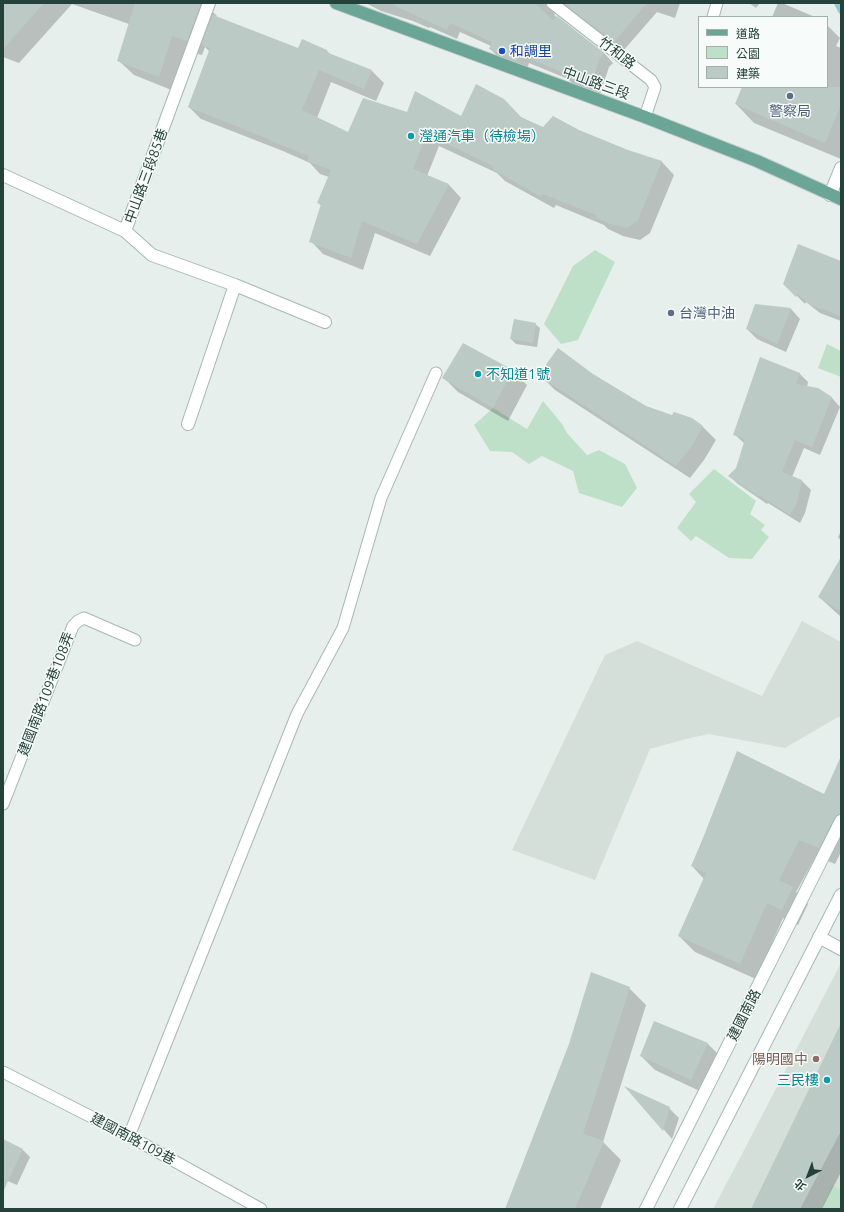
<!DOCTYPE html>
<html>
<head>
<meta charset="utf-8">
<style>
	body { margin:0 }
	#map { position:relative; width:844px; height:1212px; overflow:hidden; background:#e6efeb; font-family:Ubuntu,"Noto Sans TC",sans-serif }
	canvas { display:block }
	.frame { position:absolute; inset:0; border:4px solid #24423a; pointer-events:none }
	.legend { position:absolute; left:698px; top:16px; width:130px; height:72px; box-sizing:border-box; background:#f7fbf9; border:1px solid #a3b1ad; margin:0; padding:5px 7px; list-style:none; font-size:12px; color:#24423a }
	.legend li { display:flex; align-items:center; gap:8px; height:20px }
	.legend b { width:20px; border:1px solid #a3b1ad }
	.north { position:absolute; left:788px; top:1156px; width:40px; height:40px; -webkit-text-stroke:3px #f7fbf9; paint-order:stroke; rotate:222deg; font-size:11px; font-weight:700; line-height:16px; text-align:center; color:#24423a }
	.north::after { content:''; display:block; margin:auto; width:14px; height:18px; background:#24423a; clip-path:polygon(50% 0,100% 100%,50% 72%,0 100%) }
</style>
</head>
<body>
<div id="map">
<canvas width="844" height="1212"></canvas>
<div class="frame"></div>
<ul class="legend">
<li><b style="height:5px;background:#6aa596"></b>道路</li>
<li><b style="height:11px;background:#bfe0c8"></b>公園</li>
<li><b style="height:11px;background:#bbcac4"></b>建築</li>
</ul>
<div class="north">北</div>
</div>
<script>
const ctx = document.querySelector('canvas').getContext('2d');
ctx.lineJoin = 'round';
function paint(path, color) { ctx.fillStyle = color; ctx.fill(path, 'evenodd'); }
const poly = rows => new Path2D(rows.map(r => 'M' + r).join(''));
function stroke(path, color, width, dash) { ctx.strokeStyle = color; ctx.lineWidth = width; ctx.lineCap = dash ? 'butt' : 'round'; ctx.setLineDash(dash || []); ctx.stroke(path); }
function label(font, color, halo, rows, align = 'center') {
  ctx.font = font + ' Ubuntu,"Noto Sans TC",sans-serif'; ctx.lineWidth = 3; ctx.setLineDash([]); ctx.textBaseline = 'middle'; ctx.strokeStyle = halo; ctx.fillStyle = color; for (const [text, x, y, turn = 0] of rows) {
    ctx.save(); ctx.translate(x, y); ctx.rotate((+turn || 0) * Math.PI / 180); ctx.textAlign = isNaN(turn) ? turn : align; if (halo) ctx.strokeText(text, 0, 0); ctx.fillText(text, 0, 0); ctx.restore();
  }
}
const built = poly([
	[802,621,841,642,841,718,838,717,785,748,709,734,686,739,650,749,595,880,512,850,605,655,637,641,762,696],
	[841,963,841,1209,713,1209,741,1156]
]);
const green = poly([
	[595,250,615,262,578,340,561,344,544,324,573,266],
	[827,344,841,351,841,377,818,368],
	[543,401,562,424,567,433,587,455,599,450,625,464,637,488,622,507,579,493,573,471,542,456,529,464,512,452,490,451,474,425,493,408,527,429],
	[714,469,756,501,750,514,765,525,761,530,769,537,752,559,729,558,696,536,691,541,677,528,696,502,689,494],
	[832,1185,841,1190,841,1209,824,1209,822,1208]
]);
const shadow = poly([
	[3,3,204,3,217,16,216,17,299,50,303,40,327,51,331,55,372,71,384,83,376,101,331,82,317,118,349,133,407,114,461,117,522,118,544,129,579,131,628,151,662,162,674,175,650,233,640,240,623,236,608,229,604,225,556,205,554,208,505,181,497,173,439,146,427,176,449,185,461,198,430,256,375,233,363,270,323,254,311,241,322,206,318,203,329,177,320,174,310,163,283,151,201,119,189,107,210,52,205,47,202,55,187,51,174,91,134,75,118,60,129,24,72,4,19,63,3,57],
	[366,3,680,3,675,18,657,12,623,51,567,7,563,5,556,8,554,12,555,16,604,53,613,63,609,67,600,94,574,85,568,79,529,63,527,69,500,58,490,49,491,46,460,32,457,39,430,27,429,28,413,21,381,11],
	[749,3,760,3,756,8],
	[778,3,782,3,815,17,772,17],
	[827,25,840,38,836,46,841,48,841,159,754,123,736,104,743,87,827,87],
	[841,262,841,321,820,313,806,302,805,304,785,284],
	[756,305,791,309,800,319,786,352,757,339,747,329],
	[535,324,540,328,537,347,516,344,511,339],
	[513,371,527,385,508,421,458,392,443,377],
	[799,373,808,382,807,387,832,398,840,407,820,455,804,448,792,477,802,481,811,490,805,513,800,523,768,503,767,504,738,484,729,476,737,469,745,444,734,434],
	[593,375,646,407,703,427,716,440,704,460,690,478,555,390,542,377],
	[841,531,841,541,838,537],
	[841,559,841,617,819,597],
	[841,758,841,852,835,864,816,856,796,892,808,904,798,925,783,918,756,979,695,952,679,936,704,879,692,866,824,795],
	[629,988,646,1005,603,1142,621,1160,600,1209,506,1209],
	[655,1022,708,1044,722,1058,706,1094,655,1070,641,1056],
	[841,1027,841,1172,822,1209,753,1209],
	[628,1088,669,1108,679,1118,672,1139],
	[3,1140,22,1149,30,1157,17,1185,3,1179]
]);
const stream = poly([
	[837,3,841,11]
]);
const building = poly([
	[3,3,44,3,3,49],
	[135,3,201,3,187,41,172,36,159,77,117,61],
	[389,3,534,3,553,20,557,16,604,53,600,58,591,85,563,76,564,73,519,54,517,61,489,49,492,42,450,23,447,30],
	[567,3,647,3,614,42,566,5],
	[213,15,298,48,302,39,327,50,326,52,372,70,364,89,319,70,302,110,348,132,363,98,407,112,415,91,461,116,476,84,504,99,521,117,543,127,553,116,579,130,628,150,662,161,638,220,627,228,610,224,595,217,596,215,543,194,541,197,492,169,493,166,427,134,413,169,449,184,417,244,362,221,351,258,309,242,321,204,317,203,331,170,307,161,309,156,271,141,271,140,188,107,210,48,201,45],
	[742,87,841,87,841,105,825,143,735,104],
	[798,244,841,261,841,317,826,310,810,305,797,294,796,297,783,284],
	[755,304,791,308,777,344,746,329],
	[514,319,536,323,533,343,510,339],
	[463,343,513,370,493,408,442,378],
	[558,348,593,374,646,406,672,415,674,412,692,418,703,426,691,447,676,466,541,377,547,363],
	[760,357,800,373,796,384,818,388,832,397,812,447,795,440,782,472,802,480,797,503,790,515,759,495,758,496,728,476,736,468,745,439,733,435],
	[841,557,841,611,818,597],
	[737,751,824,794,841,756,841,814,837,815,834,818,819,848,799,840,779,880,793,887,782,910,767,903,740,964,678,936,706,873,691,866,701,843],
	[591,972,630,987,583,1134,604,1141,575,1209,505,1209,569,1044],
	[654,1021,708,1043,691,1080,640,1056],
	[841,1023,841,1131,800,1209,751,1209],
	[624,1086,670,1107,663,1131],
	[3,1139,23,1149,3,1192]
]);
const lane = poly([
	[552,3,651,80,655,87,645,117],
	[713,17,717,3],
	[3,804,73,626,78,621,84,618,135,640],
	[3,1072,129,1136,261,1209],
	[129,1136,297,714,343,628,381,498,436,373]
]);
const street = poly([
	[3,175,125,231,152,255,235,285,325,322],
	[830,195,841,168],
	[125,231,209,3],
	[188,424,235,285],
	[819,937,841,949]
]);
const secondary = poly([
	[646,1209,841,821],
	[680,1209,841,895]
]);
const primary = poly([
	[336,3,645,117,757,161,841,199]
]);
const markers = [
	[502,51,4,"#1a4fb4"],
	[790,96,4,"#5c6f8a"],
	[411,136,4,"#0f9aa8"],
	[671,313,4,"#5c6f8a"],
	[478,374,4,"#0f9aa8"],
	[816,1059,4,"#8d6e63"],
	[827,1080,4,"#0f9aa8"]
];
const transitNames = [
	["和調里",510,51]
];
const streetNames = [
	["竹和路",617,53,38],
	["中山路三段",596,83,20],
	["中山路三段85巷",146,176,-70],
	["建國南路109巷108弄",46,694,-69],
	["建國南路",744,1015,-63],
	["建國南路109巷",133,1139,28]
];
const serviceNames = [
	["警察局",790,111],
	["台灣中油",679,313,"left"]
];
const cultureNames = [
	["瀅通汽車（待檢場）",419,136],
	["不知道1號",486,374],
	["三民樓",819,1080,"right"]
];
const educationNames = [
	["陽明國中",808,1059]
];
paint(built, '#d4dfda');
paint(green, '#bfe0c8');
paint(shadow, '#0003');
stroke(stream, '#8ec9d4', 6);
paint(building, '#bbcac4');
stroke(lane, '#a8b8b2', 13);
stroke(street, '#a8b8b2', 14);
stroke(secondary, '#a4bbb3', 14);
stroke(primary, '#c2cac8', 14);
stroke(lane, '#fff', 11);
stroke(street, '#fff', 12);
stroke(secondary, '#fff', 12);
stroke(primary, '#6aa596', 12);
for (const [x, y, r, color] of markers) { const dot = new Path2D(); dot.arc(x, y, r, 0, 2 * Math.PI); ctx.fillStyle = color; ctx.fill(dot); stroke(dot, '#f7fbf9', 1.5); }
label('14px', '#164399', '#f7fbf9', transitNames, 'left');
label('14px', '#24423a', '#f7fbf9', streetNames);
label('14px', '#4e5e75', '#f7fbf9', serviceNames);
label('14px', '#0d838f', '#f7fbf9', cultureNames, 'left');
label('14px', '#785e54', '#f7fbf9', educationNames, 'right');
</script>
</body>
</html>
